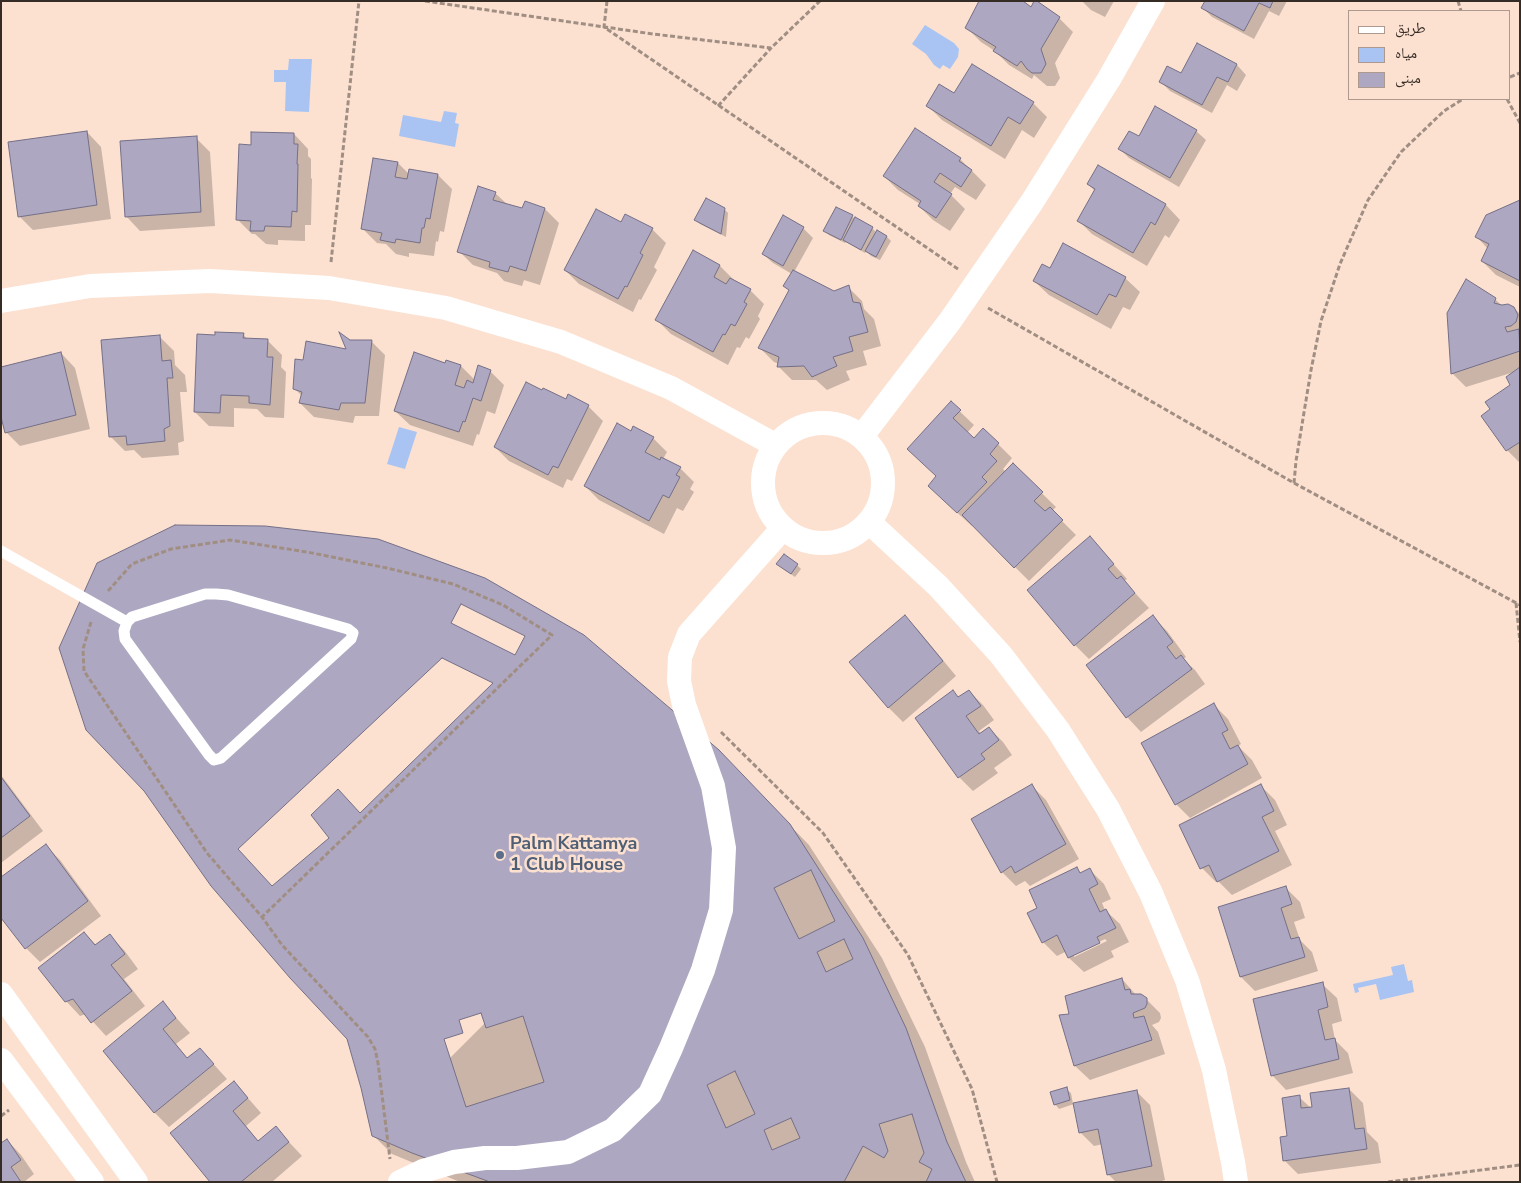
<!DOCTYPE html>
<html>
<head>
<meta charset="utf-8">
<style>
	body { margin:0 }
	#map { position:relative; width:1521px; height:1183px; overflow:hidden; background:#fce1d1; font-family:"Nunito Sans","Noto Naskh Arabic",sans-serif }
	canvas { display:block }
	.frame { position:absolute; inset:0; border:2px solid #362c26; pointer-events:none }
	.legend { position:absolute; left:1348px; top:10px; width:162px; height:90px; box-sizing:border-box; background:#fce1d1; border:1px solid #ad998d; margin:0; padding:6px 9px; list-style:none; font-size:15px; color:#362c26 }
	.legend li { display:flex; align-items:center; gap:10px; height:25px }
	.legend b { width:25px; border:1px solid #ad998d }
</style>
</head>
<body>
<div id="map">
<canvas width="1521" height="1183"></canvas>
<div class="frame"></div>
<ul class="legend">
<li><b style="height:6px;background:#fff"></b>طريق</li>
<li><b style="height:14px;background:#a9c4f3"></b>مياه</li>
<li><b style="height:14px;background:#ada7c1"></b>مبنى</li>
</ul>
</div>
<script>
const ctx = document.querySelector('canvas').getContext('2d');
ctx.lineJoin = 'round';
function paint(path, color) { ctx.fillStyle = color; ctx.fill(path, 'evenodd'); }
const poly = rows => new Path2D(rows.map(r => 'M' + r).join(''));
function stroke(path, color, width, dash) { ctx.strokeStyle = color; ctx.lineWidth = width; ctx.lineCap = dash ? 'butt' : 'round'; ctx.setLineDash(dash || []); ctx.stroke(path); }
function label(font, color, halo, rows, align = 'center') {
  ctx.font = font + ' "Nunito Sans",sans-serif'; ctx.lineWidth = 5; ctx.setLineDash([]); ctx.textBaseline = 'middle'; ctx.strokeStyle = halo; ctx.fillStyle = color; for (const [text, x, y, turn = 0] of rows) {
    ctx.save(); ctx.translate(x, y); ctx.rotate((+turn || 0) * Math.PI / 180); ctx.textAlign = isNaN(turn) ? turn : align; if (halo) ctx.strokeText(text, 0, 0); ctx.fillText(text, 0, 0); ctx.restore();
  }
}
const water = poly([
	[925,25,954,43,959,49,958,57,950,69,943,65,940,69,934,65,926,54,912,44],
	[289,59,312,59,309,112,285,111,286,82,274,82,274,70,288,70],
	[444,111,457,113,455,123,459,124,455,147,399,136,403,115,441,122],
	[399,427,417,432,405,469,387,464],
	[1404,964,1408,981,1412,980,1414,992,1380,1000,1376,984,1358,988,1359,992,1355,993,1353,984,1393,975,1391,967]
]);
const shadow = poly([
	[1082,1,1114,1,1105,17,1091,10],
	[1206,1,1287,1,1279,16,1269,11,1254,39,1212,17,1203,8],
	[1032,9,1059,18,1073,32,1055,63,1060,78,1055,86,1047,86,1034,75,1032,79,1009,65,995,51,981,42,967,28],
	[1198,45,1237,65,1246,75,1237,91,1227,85,1212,113,1170,91,1160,81,1182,75],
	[955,95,1033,103,1047,117,1034,138,1022,130,1005,159,942,120,928,106],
	[1196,131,1206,140,1179,187,1129,158,1120,149,1139,138],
	[87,132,101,147,111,219,33,230,19,216],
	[294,134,308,149,308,156,311,159,311,178,312,179,311,225,305,225,305,241,278,240,278,245,266,244,255,234,252,234,238,220,252,146],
	[196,138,210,152,215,226,140,231,126,216],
	[374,159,398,163,409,174,438,175,452,189,444,232,440,231,438,242,436,241,434,256,409,253,409,257,396,254,386,244,377,243,363,229],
	[960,159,986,185,976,200,955,187,950,194,965,209,950,231,933,220,919,206,920,204,898,190,884,176],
	[1098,167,1166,205,1180,220,1169,238,1165,235,1147,266,1092,234,1078,220,1095,191,1088,184],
	[495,193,508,205,523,210,545,209,559,223,540,285,524,280,522,286,504,281,497,273,473,265,459,251],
	[1520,202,1520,287,1496,275,1482,261,1488,249,1476,236],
	[837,208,872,228,877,233,887,237,891,241,880,260,871,256,866,251,865,253,846,242,845,243,829,235,825,231],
	[724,209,728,213,726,237,700,224,696,220],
	[783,217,803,228,813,238,794,272,834,292,848,287,862,301,864,309,874,319,881,346,863,351,867,365,846,371,850,380,827,390,816,380,792,380,778,366,779,364,774,362,760,348,790,291,792,274,773,263,763,254],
	[622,224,652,229,666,243,654,267,657,270,641,300,639,299,633,312,579,284,565,270],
	[1063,245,1125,278,1140,292,1130,310,1123,307,1111,329,1049,295,1034,281,1050,270],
	[694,252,720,266,734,280,750,290,764,304,758,316,760,319,749,339,746,337,740,348,737,347,728,365,671,334,657,320],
	[1495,299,1502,306,1514,308,1520,314,1520,463,1507,450,1492,409,1512,385,1514,372,1466,387,1452,373],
	[243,334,248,340,267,340,282,355,281,367,286,372,284,418,265,417,257,409,234,408,234,427,209,426,195,412],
	[159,336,174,351,175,365,185,375,187,392,180,392,184,441,178,443,179,455,142,458,134,450,125,451,110,436],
	[349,341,371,341,385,355,379,416,355,416,353,423,314,417,300,403,302,396,295,389,304,361,348,350],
	[61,353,75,368,90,429,20,446,6,432],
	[446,364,461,366,475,380,490,371,504,385,495,414,487,411,479,435,477,434,473,446,410,425,395,411],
	[568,396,588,406,603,421,572,481,567,479,563,488,509,461,495,447,566,400],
	[951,403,974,425,967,433,974,439,983,430,998,444,1012,458,1003,469,1006,472,1013,465,1056,507,1052,511,1076,535,1029,581,973,525,972,526,943,500,937,477],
	[631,432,653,438,667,452,663,459,680,468,694,482,690,489,694,492,683,511,677,508,664,534,599,500,585,486],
	[1090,538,1127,579,1124,581,1149,608,1089,659,1075,645],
	[797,565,801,569,795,577,782,568],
	[904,617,919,631,956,676,903,722,888,707],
	[1153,617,1167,631,1186,657,1183,659,1195,670,1205,684,1141,732,1127,717],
	[969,691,983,705,994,720,979,731,981,734,989,728,1003,742,1012,755,994,768,998,773,973,791,959,777,953,692,959,698],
	[1214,705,1228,719,1241,744,1238,746,1252,760,1262,778,1190,818,1176,804],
	[737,771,809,845,882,958,925,1047,966,1162,975,1182,460,1182,392,1154,373,1135],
	[1,775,43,831,1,863],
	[1032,786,1046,800,1079,859,1030,886,1025,881,1016,886,1002,872],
	[1261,786,1275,800,1287,825,1275,831,1292,865,1232,895,1218,881,1216,882,1202,868,1180,826],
	[46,846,60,860,101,916,40,962,26,948],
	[1076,869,1081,874,1090,870,1104,884,1111,899,1102,903,1105,910,1120,924,1129,942,1111,951,1114,957,1084,972,1069,958,1067,951,1057,956,1043,942,1039,908],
	[1105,939,1107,941,1074,957,1074,954],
	[1286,888,1300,902,1305,918,1294,922,1300,940,1312,952,1318,971,1255,991,1241,977,1220,908],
	[84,933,97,946,110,936,124,950,138,969,124,979,145,1006,106,1036,86,1014,80,1016,66,1001],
	[1122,979,1136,995,1146,999,1160,1013,1161,1018,1159,1022,1152,1025,1158,1032,1165,1054,1090,1080,1075,1066,1061,1016,1070,1015],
	[1322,984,1337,998,1342,1021,1332,1024,1335,1040,1348,1053,1353,1073,1286,1090,1272,1075],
	[163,1003,190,1033,176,1044,188,1059,200,1049,227,1079,169,1127,155,1113,105,1051],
	[234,1082,261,1113,246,1126,259,1142,276,1128,302,1156,272,1182,212,1182],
	[1066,1089,1071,1093,1073,1104,1136,1091,1150,1105,1165,1180,1158,1182,1116,1182,1109,1175,1103,1144,1094,1146,1080,1132,1074,1104,1059,1109,1055,1104],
	[1349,1089,1363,1103,1367,1132,1378,1143,1381,1163,1298,1174,1284,1160,1288,1138,1299,1097,1311,1108],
	[7,1140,21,1155,34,1174,24,1182,1,1182]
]);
const building = poly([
	[979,1,1023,1,1031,7,1034,1,1037,1,1060,17,1041,49,1046,64,1041,73,1032,73,1027,69,1021,61,1017,66,993,51,996,47,965,28,979,1],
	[1205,1,1273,1,1270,8,1259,3,1244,31,1201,8,1205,1],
	[1197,43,1237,64,1228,82,1217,77,1202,105,1159,82,1167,66,1181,73,1197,43],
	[972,64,1034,102,1020,124,1008,117,991,146,926,106,939,84,954,93,972,64],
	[1155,106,1197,130,1170,178,1118,149,1129,131,1139,136,1155,106],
	[915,128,961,158,959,161,972,170,961,187,940,173,934,182,952,194,936,218,918,206,921,201,883,176,915,128],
	[87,131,97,205,18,217,8,142,87,131],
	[251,132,294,133,294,144,298,144,297,164,298,164,297,212,292,211,291,227,265,226,264,231,250,231,251,221,236,220,239,144,251,145,251,132],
	[197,136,201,212,125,217,120,141,197,136],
	[373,158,398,162,395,177,407,179,409,169,438,174,430,219,426,218,424,228,422,228,420,243,396,239,395,243,380,240,382,233,361,229,373,158],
	[1098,165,1166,204,1155,225,1151,222,1133,253,1077,221,1095,189,1087,184,1098,165],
	[478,186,496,192,493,200,522,208,525,201,545,208,526,271,510,266,508,272,489,267,490,262,457,252,478,186],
	[706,198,725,208,721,234,694,220,706,198],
	[1520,200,1520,281,1481,261,1489,244,1475,237,1486,215,1520,200],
	[836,207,853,215,841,240,823,231,836,207],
	[596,209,621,222,625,214,653,228,640,253,643,255,627,287,625,286,618,299,564,270,596,209],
	[783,215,804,227,783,266,762,254,783,215],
	[855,217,873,227,861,250,843,240,855,217],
	[877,230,887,236,876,257,865,251,877,230],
	[1063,243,1126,277,1116,297,1109,294,1097,315,1033,281,1042,264,1050,268,1063,243],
	[693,250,720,265,714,277,726,284,730,278,751,289,744,302,747,304,735,326,731,324,725,335,723,334,713,352,655,320,693,250],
	[793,270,834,291,849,285,853,302,860,303,868,332,849,337,853,351,833,357,837,366,812,377,804,366,777,367,779,357,758,348,789,290,783,286,793,270],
	[1466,279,1496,298,1494,303,1502,305,1508,304,1514,307,1518,315,1516,322,1511,326,1505,327,1507,332,1519,329,1520,351,1451,374,1447,313,1466,279],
	[215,332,244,333,243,338,268,339,267,357,273,357,270,405,249,403,249,396,221,395,220,413,194,412,197,334,215,335,215,332],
	[339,332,350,340,372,340,365,403,341,403,339,410,299,403,302,392,293,389,295,359,303,360,306,341,346,349,339,332],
	[160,335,162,361,171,360,173,378,167,378,170,426,164,429,165,441,127,445,126,436,109,437,101,340,160,335],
	[61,352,76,415,5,433,1,417,1,367,61,352],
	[414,352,445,363,446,360,461,365,455,385,464,388,467,380,473,383,478,365,491,370,481,401,473,398,465,422,463,421,459,432,394,411,414,352],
	[1520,367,1520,442,1506,451,1481,416,1490,409,1485,402,1510,385,1506,377,1520,367],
	[526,382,542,390,543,388,566,399,568,394,589,405,558,468,553,466,548,475,494,447,526,382],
	[951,401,961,410,953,418,974,438,983,428,999,443,990,454,997,461,982,477,987,482,957,513,928,486,936,476,907,449,951,401],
	[617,423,631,431,633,426,654,437,645,452,660,460,661,457,681,467,676,475,680,477,669,498,663,495,649,521,584,486,617,423],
	[1013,463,1043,492,1034,501,1045,511,1050,507,1063,520,1014,568,962,515,1013,463],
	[175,525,265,526,378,539,485,578,584,635,719,750,790,824,863,938,906,1028,947,1142,966,1182,490,1182,412,1153,372,1136,361,1088,347,1039,290,978,211,886,144,791,86,730,59,648,97,563,175,525],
	[1090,536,1114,564,1108,569,1117,579,1121,576,1135,593,1074,646,1027,590,1090,536],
	[784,554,798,564,791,574,776,564,784,554],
	[461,604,525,636,515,655,451,623,461,604],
	[905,615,943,661,888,708,849,662,905,615],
	[1153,615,1173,642,1167,647,1176,659,1181,655,1192,669,1126,718,1086,665,1153,615],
	[442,658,493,683,360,813,338,789,311,815,329,838,272,886,238,849,442,658],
	[953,690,958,697,969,690,981,706,966,716,979,734,989,727,999,740,981,754,985,759,958,778,915,718,953,690],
	[1214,703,1228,730,1222,733,1230,749,1238,745,1248,764,1175,805,1141,743,1214,703],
	[1,777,30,816,1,838,1,777],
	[1032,784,1066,844,1015,873,1011,866,1001,873,971,819,1032,784],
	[1261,784,1274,811,1262,817,1279,851,1217,882,1209,865,1200,869,1179,825,1261,784],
	[46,844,88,901,25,949,1,918,1,877,46,844],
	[1077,867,1080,873,1090,868,1098,884,1089,889,1100,912,1106,909,1116,928,1097,937,1100,943,1068,958,1057,935,1042,943,1027,913,1037,908,1029,890,1077,867],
	[811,870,835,921,799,939,774,888,811,870],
	[1286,886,1292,904,1281,908,1291,939,1299,937,1305,957,1240,977,1218,907,1286,886],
	[84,932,95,945,110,934,125,954,111,965,132,991,91,1023,73,999,65,1002,38,968,84,932],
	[844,939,853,959,826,972,817,952,844,939],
	[1122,978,1125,990,1130,989,1131,994,1141,994,1147,998,1147,1004,1145,1008,1133,1013,1134,1018,1144,1016,1152,1040,1074,1066,1059,1015,1069,1014,1065,996,1122,978],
	[1323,982,1328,1007,1318,1010,1325,1040,1335,1038,1339,1059,1271,1076,1253,999,1323,982],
	[163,1001,176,1018,163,1029,187,1058,200,1048,214,1064,154,1113,103,1051,163,1001],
	[481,1013,486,1028,523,1016,544,1082,466,1107,444,1039,463,1033,459,1020,481,1013],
	[735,1071,755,1114,726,1128,707,1085,735,1071],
	[234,1081,248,1098,233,1111,258,1141,276,1126,289,1142,241,1182,210,1182,170,1133,234,1081],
	[1067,1087,1070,1100,1054,1105,1050,1092,1067,1087],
	[1349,1088,1355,1129,1364,1128,1367,1149,1283,1161,1280,1137,1287,1136,1282,1098,1300,1095,1301,1108,1312,1107,1310,1093,1349,1088],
	[1137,1090,1152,1166,1107,1175,1098,1129,1079,1133,1073,1103,1137,1090],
	[912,1114,924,1153,919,1162,932,1169,926,1182,844,1182,863,1146,884,1158,888,1151,879,1124,912,1114],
	[791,1118,800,1138,772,1150,764,1130,791,1118],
	[7,1139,21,1160,11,1167,21,1182,1,1182,1,1143,7,1139]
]);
const path = poly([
	[425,1,653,34,771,48,820,1],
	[607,1,604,27,958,269],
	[1458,1,1461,11],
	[1510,77,1520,73],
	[1507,99,1520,123],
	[718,106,771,48],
	[331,262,359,1],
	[988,308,1294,483,1520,605],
	[1294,483,1296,461,1311,370,1321,321,1340,264,1368,200,1401,152,1444,111,1463,99],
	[108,591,132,564,171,549,230,540,307,552,387,568,453,584,503,605,552,635,262,917],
	[1516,603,1520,642],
	[91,622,83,649,84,671,207,853,262,917,282,945,368,1037,375,1049,378,1063,390,1159],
	[721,732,823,833,908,955,972,1089,997,1182],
	[1,1116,9,1110],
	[1388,1182,1520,1165]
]);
const lane = poly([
	[1,551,127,622],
	[205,594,216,594,228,595,348,629,353,633,351,639,221,758,218,759,214,760,209,755,125,639,124,631,127,622,132,617,205,594]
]);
const street = poly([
	[1,301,90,286,210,281,329,288,446,308,561,342,671,388,775,445],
	'763 483a60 60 0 1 1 120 0a60 60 0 1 1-120 0Z',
	[862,436,950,321,1032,202,1109,79,1153,1],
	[869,522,938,586,1001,655,1058,730,1108,809,1151,893,1187,980,1214,1070,1233,1162,1236,1182],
	[1,994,136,1182],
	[1,1060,92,1182],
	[400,1182,423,1171,454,1162,485,1158,517,1158,568,1152,613,1130,650,1094,671,1048,703,970,721,910,724,848,713,786,684,705,679,681,680,657,689,634,783,528]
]);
const markers = [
	[500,855,5,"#5c6f8a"]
];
const serviceNames = [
	["Palm Kattamya",510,845],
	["1 Club House",510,866]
];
paint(water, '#a9c4f3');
paint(shadow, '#0003');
paint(building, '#ada7c1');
stroke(building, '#746f87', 1);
stroke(path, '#a18e83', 3, [5, 2.5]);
stroke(lane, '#fff', 11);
stroke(street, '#fff', 24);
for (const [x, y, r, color] of markers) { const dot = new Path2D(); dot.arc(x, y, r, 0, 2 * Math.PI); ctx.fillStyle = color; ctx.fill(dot); stroke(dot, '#fce1d1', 2); }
label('bold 18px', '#4e5e75', '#fce1d1', serviceNames, 'left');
</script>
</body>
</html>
